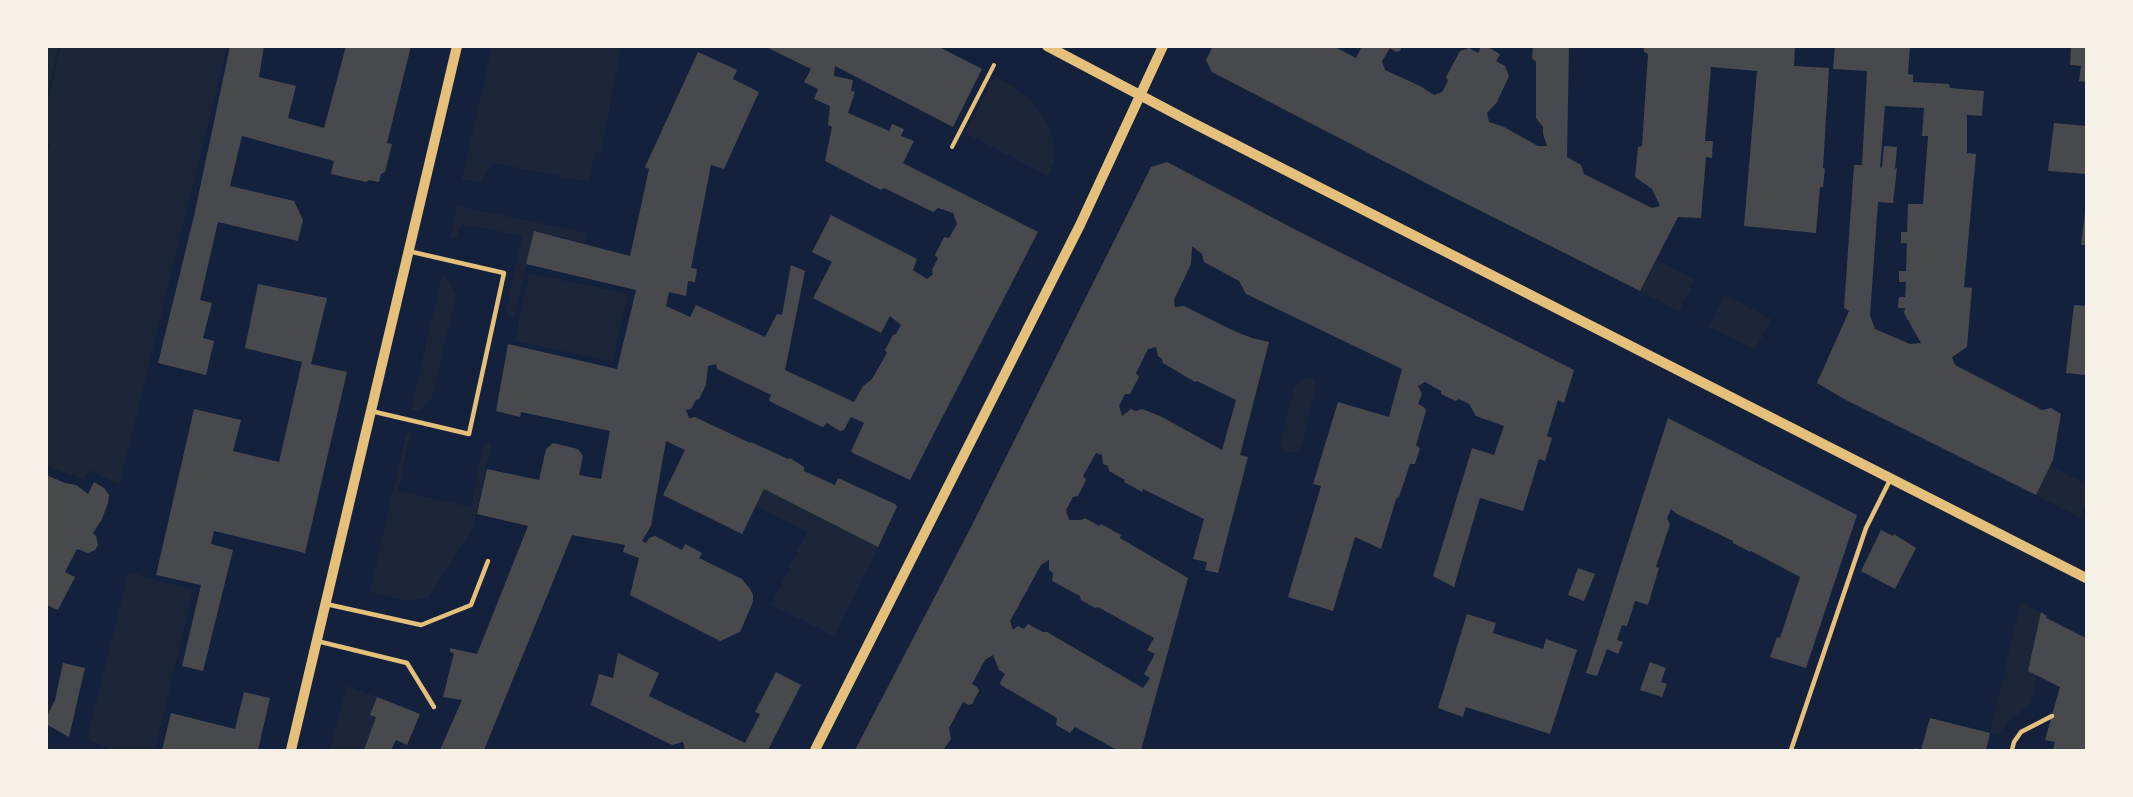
<!DOCTYPE html>
<html>
<head>
<meta charset="utf-8">
<style>
	body { margin:0 }
	#map { position:relative; width:2133px; height:797px; overflow:hidden; background:#14213d; font-family:"Fira Sans Condensed",sans-serif }
	canvas { display:block }
	.frame { position:absolute; inset:0; border:48px solid #f6f1e7; pointer-events:none }
</style>
</head>
<body>
<div id="map">
<canvas width="2133" height="797"></canvas>
<div class="frame"></div>
</div>
<script>
const ctx = document.querySelector('canvas').getContext('2d');
ctx.lineJoin = 'round';
function paint(path, color) { ctx.fillStyle = color; ctx.fill(path, 'evenodd'); }
const poly = rows => new Path2D(rows.map(r => 'M' + r).join(''));
function stroke(path, color, width, dash) { ctx.strokeStyle = color; ctx.lineWidth = width; ctx.lineCap = dash ? 'butt' : 'round'; ctx.setLineDash(dash || []); ctx.stroke(path); }
const green = poly([
	[46,47,58,47,47,100,46,100],
	[60,47,227,47,119,485,90,470,84,479,47,467,46,158,50,144,47,143,46,109],
	[492,47,621,47,601,152,595,151,589,182,493,163,480,183,462,179],
	[995,76,1015,87,1032,101,1043,116,1050,129,1054,145,1054,162,1048,176,965,133],
	[457,206,587,233,585,243,534,231,514,319,506,311,522,236,463,224,456,237,450,239],
	[1656,260,1695,280,1679,311,1640,291],
	[529,273,627,294,613,362,515,341],
	[442,276,450,282,456,296,432,397,427,405,419,410,411,410],
	[1725,295,1771,319,1755,350,1709,327],
	[1307,378,1313,380,1316,385,1302,445,1296,452,1286,452,1281,448,1280,440,1294,390,1301,379],
	[406,434,410,436,398,491,471,507,484,442,491,443,474,526,428,599,402,600,370,592],
	[2050,466,2086,484,2086,503,2080,517,2036,495],
	[764,489,878,547,834,636,771,605,807,532,756,506],
	[129,572,193,590,155,750,112,750,87,739],
	[2021,601,2062,625,2036,679,2030,705,2008,721,1998,735,1990,733],
	[347,686,377,697,370,715,376,717,364,750,330,750]
]);
const building = poly([
	[230,46,264,46,259,77,296,86,288,118,324,128,346,46,411,46,387,143,392,144,385,172,381,174,379,182,369,180,366,182,331,174,334,161,242,136,230,186,294,201,303,220,298,241,218,222,200,300,212,303,203,338,214,341,206,375,158,363,194,216],
	[764,46,937,46,982,69,953,127,835,66,834,76,853,80,851,91,855,92,848,113,889,131,892,124,904,129,901,136,914,141,903,163,1038,232,910,480,853,453,851,451,864,423,851,417,844,430,840,431,827,423,823,427,820,426,771,402,769,400,771,395,717,369,716,364,708,366,706,385,699,399,696,400,691,409,686,410,689,418,695,417,750,443,751,442,788,459,790,458,804,467,804,471,835,485,838,478,895,504,897,507,878,547,764,489,742,534,663,495,685,450,666,441,651,526,642,541,646,543,649,538,655,536,682,550,685,544,702,553,699,558,742,579,750,589,753,595,753,602,740,632,720,641,630,595,639,558,623,552,625,545,572,535,484,750,440,750,462,700,443,697,454,653,450,652,450,648,477,654,528,526,477,514,487,469,539,480,546,449,553,443,578,449,583,456,579,475,601,479,610,431,521,412,520,417,496,411,508,344,617,369,636,290,526,264,534,231,630,256,649,169,645,167,698,52,737,70,733,79,759,92,724,169,711,165,691,268,697,269,695,282,688,281,686,296,669,292,666,306,690,317,696,305,765,337,777,314,782,315,791,265,805,271,785,370,854,402,863,386,872,379,887,353,885,350,893,335,896,334,901,325,890,316,881,333,813,298,832,262,812,252,831,215,917,259,913,270,927,279,933,274,932,270,938,258,935,255,944,237,949,238,957,224,953,213,938,208,933,212,884,188,881,190,825,161,832,127,828,125,830,106,814,99,818,89,804,82,811,69],
	[1213,46,1333,46,1356,58,1362,46,1402,46,1400,51,1396,52,1390,48,1382,61,1385,70,1420,86,1434,95,1442,92,1448,81,1446,77,1460,51,1469,48,1478,53,1481,47,1486,46,1498,53,1500,55,1496,61,1505,66,1509,76,1497,102,1487,113,1489,122,1504,127,1538,146,1547,146,1543,134,1543,127,1536,118,1536,62,1532,58,1533,46,1569,46,1567,157,1581,165,1584,174,1652,208,1660,206,1652,189,1635,177,1638,147,1642,146,1648,54,1644,52,1644,46,1795,46,1794,66,1829,68,1823,168,1825,169,1823,187,1820,187,1816,233,1744,226,1757,71,1711,67,1705,141,1713,141,1712,158,1706,157,1701,218,1678,217,1640,291,1449,195,1212,72,1206,60],
	[1835,46,1910,46,1908,74,1913,75,1913,82,1949,84,1950,88,1984,91,1982,116,1967,115,1967,153,1976,154,1964,287,1972,288,1967,347,1952,357,1955,365,2042,410,2051,408,2061,414,2053,460,2036,495,1844,399,1817,383,1849,311,1844,308,1854,165,1862,165,1864,129,1867,71,1833,69],
	[1885,106,1924,108,1922,136,1928,136,1923,204,1908,204,1907,232,1901,232,1901,243,1907,243,1906,271,1899,271,1899,282,1906,282,1905,297,1899,297,1898,308,1905,308,1904,313,1921,343,1910,344,1875,329,1870,315,1878,202,1893,203,1897,168,1895,169,1897,147,1884,146,1882,167,1880,168],
	[2071,46,2086,48,2086,82,2079,81,2081,66,2070,65],
	[2054,123,2086,126,2086,174,2048,171],
	[1167,162,1296,230,1574,370,1564,403,1558,400,1547,436,1552,438,1545,461,1539,459,1523,511,1480,498,1454,587,1433,576,1472,448,1494,455,1504,426,1476,416,1469,404,1459,399,1456,401,1441,394,1441,391,1425,382,1418,386,1422,394,1418,404,1424,407,1426,411,1416,445,1420,448,1415,464,1410,464,1399,497,1396,499,1381,549,1355,537,1333,611,1288,597,1321,486,1313,484,1338,402,1389,417,1402,369,1246,294,1239,281,1204,262,1202,254,1192,246,1191,264,1174,300,1175,307,1184,306,1234,331,1252,338,1269,342,1240,455,1248,457,1218,573,1205,570,1207,562,1193,559,1204,519,1143,489,1142,492,1124,482,1125,480,1109,471,1108,466,1103,464,1102,455,1096,453,1083,476,1086,480,1078,496,1073,497,1066,510,1069,520,1081,520,1085,518,1099,526,1101,524,1121,535,1120,538,1188,578,1141,750,1117,750,1075,727,1070,733,1056,725,1057,718,1001,685,1000,683,1005,674,999,670,993,655,985,660,972,684,977,687,979,691,972,704,969,705,963,702,949,728,951,739,943,750,855,750,970,529,1151,167],
	[1156,347,1158,356,1162,359,1163,363,1195,382,1197,381,1236,400,1222,450,1160,416,1142,409,1136,411,1131,409,1122,416,1119,406,1125,394,1130,394,1139,377,1136,373,1148,349],
	[1049,560,1049,570,1053,573,1052,581,1080,596,1081,600,1095,608,1098,607,1154,638,1147,650,1155,654,1144,674,1150,678,1143,688,1047,632,1043,632,1028,624,1024,629,1018,626,1013,630,1010,621,1041,565],
	[2085,212,2086,212,2086,245,2081,245],
	[258,284,327,298,311,364,347,372,305,553,214,531,211,544,233,550,203,671,182,666,201,585,156,575,194,409,241,420,233,451,279,462,302,362,245,348],
	[2074,305,2086,306,2086,375,2066,373],
	[1668,418,1857,515,1806,668,1770,657,1777,637,1780,638,1800,577,1751,551,1750,552,1733,543,1733,541,1677,514,1671,509,1667,518,1670,524,1656,567,1659,568,1648,605,1635,601,1627,626,1622,625,1617,640,1623,642,1618,654,1607,649,1597,676,1586,673],
	[46,475,65,483,76,485,88,494,94,482,104,488,109,495,108,503,102,519,93,533,96,536,98,545,95,550,88,553,77,549,65,572,75,577,58,610,46,605,48,595,46,594],
	[1881,530,1893,536,1894,534,1916,548,1895,589,1861,571],
	[1578,568,1595,574,1584,601,1568,595],
	[2041,612,2047,616,2046,618,2086,638,2086,750,2053,750,2055,742,2045,740,2060,687,2028,671],
	[1467,614,1496,623,1493,633,1543,649,1546,639,1577,650,1550,734,1466,707,1463,717,1438,708],
	[618,653,659,673,649,696,745,743,760,714,755,712,776,672,801,685,768,750,685,750,683,742,672,745,591,705,599,674,613,678],
	[1650,662,1666,668,1661,682,1667,684,1662,697,1640,690],
	[63,663,85,668,69,737,46,724,46,718,55,700],
	[244,692,270,698,258,750,162,750,171,713,235,729],
	[377,697,420,714,407,745,396,740,391,750,364,750,376,717,370,715],
	[1930,718,1990,733,1986,750,1914,750,1915,748,1921,750]
]);
const path = poly([
	[952,147,994,65]
]);
const service = poly([
	[371,411,469,434,504,273,408,251],
	[326,604,421,625,471,605,488,561],
	[317,641,407,663,434,707],
	[1791,750,1866,528,1890,480],
	[2012,750,2014,742,2021,732,2052,716]
]);
const tertiary = poly([
	[1047,46,1189,121,2086,578],
	[291,750,457,46],
	[815,750,1080,225,1163,46]
]);
paint(green, '#1d2539');
paint(building, '#48494c');
stroke(path, '#e5c07b', 4);
stroke(service, '#e5c07b', 4.5);
stroke(tertiary, '#e5c07b', 10);
</script>
</body>
</html>
